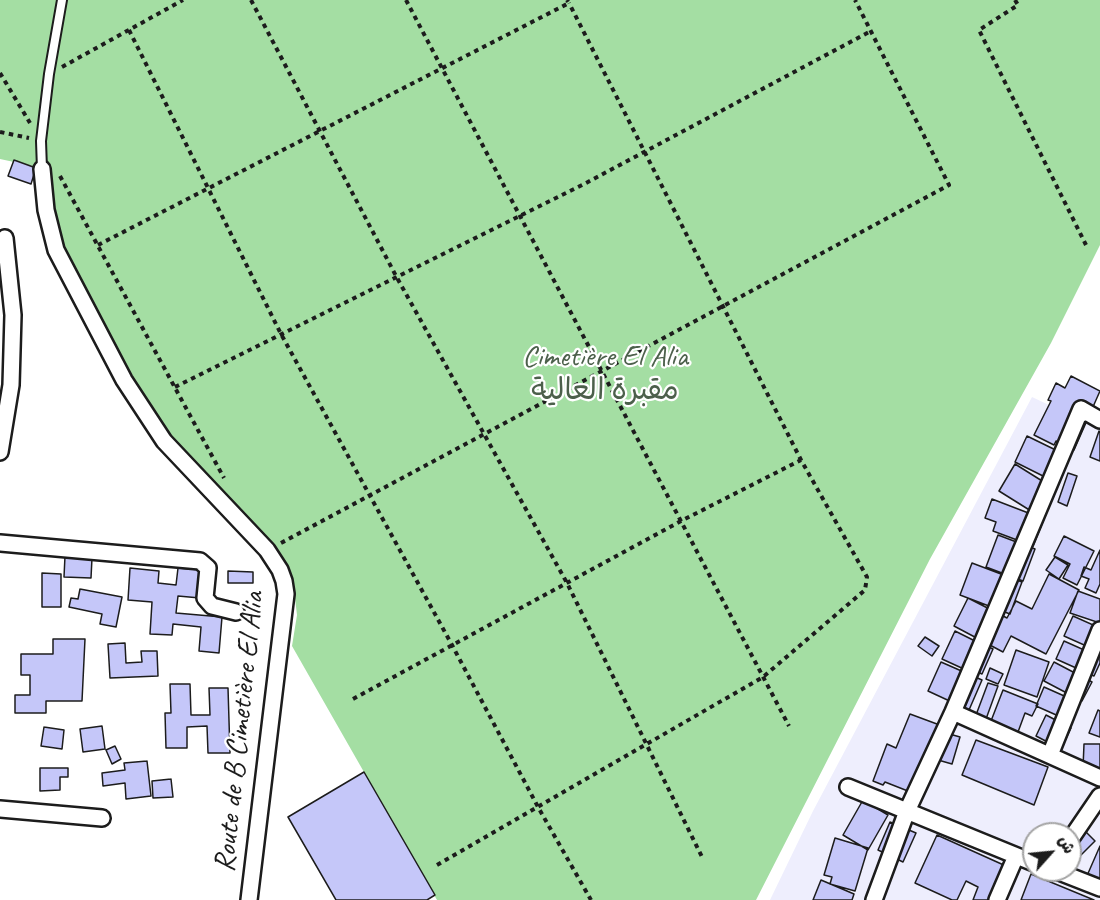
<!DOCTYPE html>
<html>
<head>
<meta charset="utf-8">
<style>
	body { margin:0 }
	#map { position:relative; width:1100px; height:900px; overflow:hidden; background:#fff; font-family:Caveat,"Playpen Sans Arabic",sans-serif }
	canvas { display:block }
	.north { position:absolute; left:1022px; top:822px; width:60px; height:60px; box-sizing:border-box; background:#fff; border:2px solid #a4a4a4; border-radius:50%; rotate:63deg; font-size:16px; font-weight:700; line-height:24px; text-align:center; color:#1c1c1c }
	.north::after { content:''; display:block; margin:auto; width:21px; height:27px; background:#1c1c1c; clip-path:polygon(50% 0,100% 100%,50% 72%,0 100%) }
</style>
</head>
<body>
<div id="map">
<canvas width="1100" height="900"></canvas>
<div class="north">ش</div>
</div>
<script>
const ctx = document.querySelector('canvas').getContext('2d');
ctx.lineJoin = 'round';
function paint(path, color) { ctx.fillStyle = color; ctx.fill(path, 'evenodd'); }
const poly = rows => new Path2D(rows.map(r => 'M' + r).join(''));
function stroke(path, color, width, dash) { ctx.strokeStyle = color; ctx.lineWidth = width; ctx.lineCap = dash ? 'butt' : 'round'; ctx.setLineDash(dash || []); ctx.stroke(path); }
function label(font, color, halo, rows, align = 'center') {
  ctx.font = font + ' Caveat,"Playpen Sans Arabic",sans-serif'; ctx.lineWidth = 4.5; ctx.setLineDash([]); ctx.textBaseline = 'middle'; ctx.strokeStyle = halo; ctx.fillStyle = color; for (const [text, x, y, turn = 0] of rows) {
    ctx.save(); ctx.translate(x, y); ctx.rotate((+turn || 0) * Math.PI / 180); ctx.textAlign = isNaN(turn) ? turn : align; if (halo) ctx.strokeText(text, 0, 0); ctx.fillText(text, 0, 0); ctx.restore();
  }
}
const built = poly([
	[1032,397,1100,429,1100,900,770,900,813,811],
	[1034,834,1070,834,1070,870,1034,870]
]);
const green = poly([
	[0,0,1100,0,1100,245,1051,343,930,559,756,900,437,900,292,646,297,615,294,590,286,569,153,423,74,271,59,235,42,168,0,159]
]);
const building = poly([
	[14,160,36,168,31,184,8,176,14,160],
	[1071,376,1100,391,1074,450,1056,441,1054,445,1034,435,1051,401,1048,400,1056,383,1065,388,1071,376],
	[1099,431,1100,432,1100,461,1090,457,1099,431],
	[1027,436,1070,457,1057,483,1015,462,1027,436],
	[1015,464,1055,489,1039,516,999,491,1015,464],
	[1068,473,1077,476,1067,506,1058,502,1068,473],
	[992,499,1044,519,1033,546,993,531,996,522,985,518,992,499],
	[998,535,1035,549,1023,581,986,567,998,535],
	[1064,536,1094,551,1077,585,1063,578,1070,564,1054,556,1064,536],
	[1100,550,1100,584,1096,593,1085,588,1089,579,1081,576,1084,567,1091,570,1100,550],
	[65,556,92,558,91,578,64,577,65,556],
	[1055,557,1068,565,1059,579,1046,570,1055,557],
	[972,563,1022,582,1010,614,960,595,972,563],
	[130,568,159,571,158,583,176,585,178,568,202,570,200,598,178,596,176,613,222,617,219,653,199,651,201,627,173,624,172,635,150,634,152,602,128,600,130,568],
	[228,571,253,572,253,583,228,583,228,571],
	[42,573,61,574,61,607,42,607,42,573],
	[1049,574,1079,590,1046,654,1011,636,1003,652,954,626,968,598,1007,618,1016,601,1032,609,1049,574],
	[80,589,122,597,116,627,100,624,102,614,69,607,71,598,78,599,80,589],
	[1078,591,1100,599,1100,623,1070,613,1078,591],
	[1073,616,1100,628,1100,652,1064,636,1073,616],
	[955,631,979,643,966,670,942,659,955,631],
	[925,637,939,646,932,656,918,646,925,637],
	[53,639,85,639,82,701,46,701,46,713,15,713,15,695,30,695,30,675,21,675,21,654,53,654,53,639],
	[1064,641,1100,657,1100,663,1094,676,1056,659,1064,641],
	[125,643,126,663,142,662,141,651,157,651,158,676,110,678,108,644,125,643],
	[980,643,993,649,982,674,969,668,980,643],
	[1016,650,1049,662,1037,697,1004,685,1016,650],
	[941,662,982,680,969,710,928,691,941,662],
	[1054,662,1092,682,1082,701,1044,681,1054,662],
	[990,668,1003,674,998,684,986,679,990,668],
	[988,683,998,686,986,719,976,715,988,683],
	[170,684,190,684,191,715,210,715,209,688,228,688,230,753,208,753,207,726,187,727,187,748,166,748,165,713,171,713,170,684],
	[1044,687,1080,703,1072,722,1036,706,1044,687],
	[1003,690,1038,704,1032,716,1025,713,1018,732,991,721,1003,690],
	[1098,710,1100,711,1100,737,1089,733,1098,710],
	[910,714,945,727,918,795,885,782,883,785,873,781,887,744,896,748,910,714],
	[1046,715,1071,728,1061,749,1036,736,1046,715],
	[102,726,105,749,83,752,80,729,102,726],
	[44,727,64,730,62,749,41,746,44,727],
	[946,733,960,737,952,764,938,760,946,733],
	[976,740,1048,767,1034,805,962,775,976,740],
	[1084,744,1100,744,1100,769,1083,768,1084,744],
	[115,746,121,759,112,764,106,750,115,746],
	[147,761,151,796,126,799,125,783,103,786,102,773,125,770,124,763,147,761],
	[40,768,68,768,68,777,60,777,60,790,40,791,40,768],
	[364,772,435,895,427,900,336,900,288,817,364,772],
	[171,779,173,797,153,798,152,781,171,779],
	[863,800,888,815,868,850,843,835,863,800],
	[890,822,916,833,903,862,878,850,890,822],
	[1079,825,1095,841,1075,861,1070,855,1070,834,1079,825],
	[937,835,1017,871,1004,900,973,900,978,887,966,881,957,900,952,900,915,883,937,835],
	[835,838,868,848,855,891,830,884,832,877,824,875,835,838],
	[1100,846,1100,885,1086,878,1100,846],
	[1031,874,1094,900,1021,900,1031,874],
	[821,880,854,894,852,900,813,900,821,880]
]);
const path = poly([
	[251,0,396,276,567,583,702,857],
	[406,0,789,726],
	[1015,0,1018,5,979,30,1086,245],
	[129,30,281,334,452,645,538,807,591,900],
	[62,67,183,0],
	[0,73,30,123],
	[0,132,29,138],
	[60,176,224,478],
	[98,245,569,3,567,0],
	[175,387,586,183,871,31],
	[281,543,949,185,855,0],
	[353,699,681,521,801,460],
	[437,865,763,677,865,590,867,577,801,460,569,3]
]);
const lane = poly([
	[42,169,41,141,49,74,62,0]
]);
const street = poly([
	[42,169,46,210,56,250,124,380,164,441,267,550,280,570,284,581,286,594,249,900],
	[1081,409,1100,420],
	[0,452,11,385,13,315,5,238],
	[0,543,200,561,208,568,205,598,212,606,236,612],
	[953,712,1100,778],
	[1050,755,1100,630],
	[848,787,1034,863],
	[0,809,102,818],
	[1070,840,1100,796],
	[1054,870,1100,888],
	[874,900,907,811,953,712,1081,409,1082,414],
	[997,900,1016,856]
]);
const parkNames = [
	["Cimetière El Alia",605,357],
	["مقبرة العالية",605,391]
];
const streetNames = [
	["Route de B Cimetière El Alia",240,732,-84]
];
paint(built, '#eeeefd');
paint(green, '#a4dea3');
paint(building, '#c5c7f9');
stroke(building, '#1c1c1c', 1.5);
stroke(lane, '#1c1c1c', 12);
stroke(street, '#1c1c1c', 20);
stroke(path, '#1c1c1c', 4, [4.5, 4.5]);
stroke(lane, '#fff', 8);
stroke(street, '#fff', 15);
label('30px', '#4c604b', '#fff', parkNames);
label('30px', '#1c1c1c', '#fff', streetNames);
</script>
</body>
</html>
